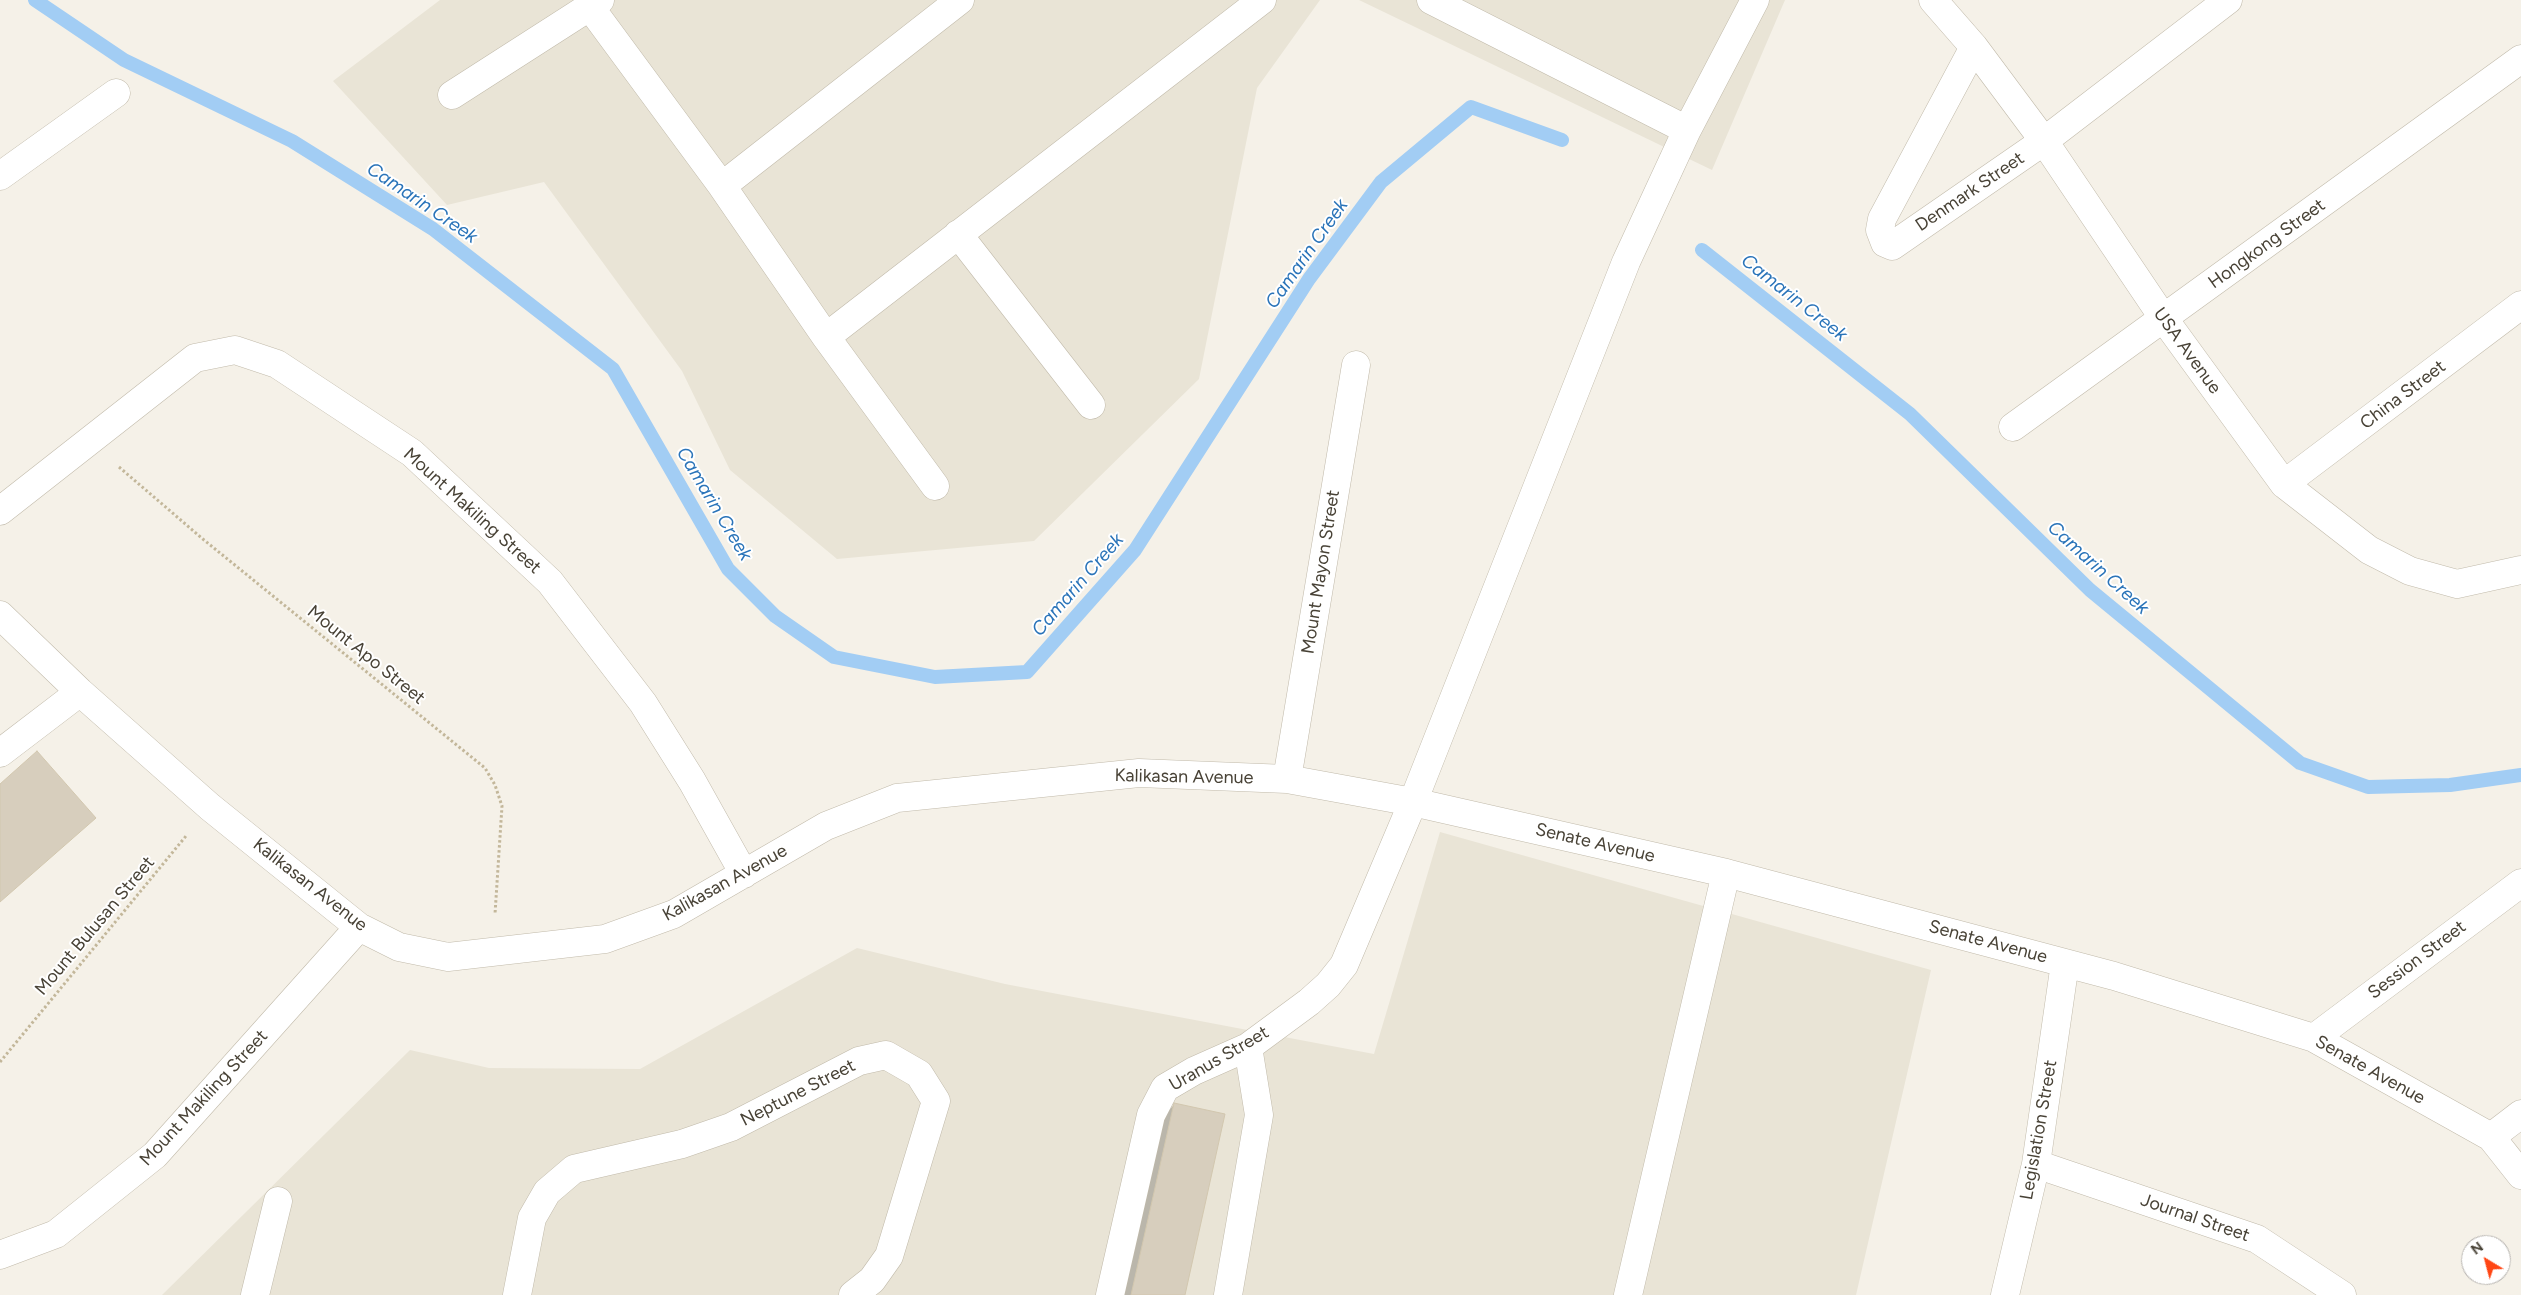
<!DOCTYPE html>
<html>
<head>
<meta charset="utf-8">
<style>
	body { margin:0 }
	#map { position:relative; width:2521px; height:1295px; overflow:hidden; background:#f5f1e8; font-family:Figtree,sans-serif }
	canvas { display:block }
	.north { position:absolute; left:2461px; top:1235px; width:50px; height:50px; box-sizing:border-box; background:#fff; border:1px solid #b6b3af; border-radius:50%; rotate:323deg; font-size:14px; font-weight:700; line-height:20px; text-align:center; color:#484236 }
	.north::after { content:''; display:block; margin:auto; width:18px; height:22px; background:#ff4614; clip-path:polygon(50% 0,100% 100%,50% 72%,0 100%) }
</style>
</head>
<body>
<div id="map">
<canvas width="2521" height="1295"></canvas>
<div class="north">N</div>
</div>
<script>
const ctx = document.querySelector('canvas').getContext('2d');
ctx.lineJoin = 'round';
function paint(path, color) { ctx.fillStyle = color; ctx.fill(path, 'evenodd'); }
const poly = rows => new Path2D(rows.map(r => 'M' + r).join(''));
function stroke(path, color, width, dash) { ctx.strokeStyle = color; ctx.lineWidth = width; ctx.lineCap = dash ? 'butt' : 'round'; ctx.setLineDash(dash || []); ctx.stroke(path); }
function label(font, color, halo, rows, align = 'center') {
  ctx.font = font + ' Figtree,sans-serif'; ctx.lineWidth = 4; ctx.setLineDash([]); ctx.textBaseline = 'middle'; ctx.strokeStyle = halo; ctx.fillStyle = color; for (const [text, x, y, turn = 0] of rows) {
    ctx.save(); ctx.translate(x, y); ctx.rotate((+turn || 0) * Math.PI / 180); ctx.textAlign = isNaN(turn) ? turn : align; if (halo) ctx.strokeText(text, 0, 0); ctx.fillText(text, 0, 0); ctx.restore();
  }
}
const residential = poly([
	[440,0,1320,0,1257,88,1199,379,1034,541,837,559,730,470,682,371,544,182,447,205,333,81],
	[1359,0,1785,0,1712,170],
	[1440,832,1931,970,1856,1295,162,1295,410,1050,489,1068,640,1069,857,948,1005,984,1374,1054]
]);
const shadow = poly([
	[1174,1105,1184,1295,1120,1295,1160,1119]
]);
const stream = poly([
	[35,0,124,60,292,141,433,229,613,369,728,569,775,616,834,657,935,677,1027,672,1135,550,1309,279,1381,182,1471,107,1562,140],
	[1702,250,1910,414,2090,590,2300,763,2368,787,2450,785,2521,775]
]);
const building = poly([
	[37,751,96,818,0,902,0,784,37,751],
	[1174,1103,1225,1114,1185,1295,1131,1295,1174,1103]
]);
const path = poly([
	[119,467,204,540,485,768,495,785,502,806,495,914],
	[0,1062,186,836]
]);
const street = poly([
	[1431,0,1687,130],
	[1933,0,1974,47,2044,141,2164,319,2284,484,2369,550,2410,571,2457,584,2521,570],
	[590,7,722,186,826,337,935,486],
	[1974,47,1882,219,1880,230,1885,243,1892,246,2044,141,2228,0],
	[452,95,600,0],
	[0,176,116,93],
	[722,186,960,0],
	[958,234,1091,405],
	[826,337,1262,0],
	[2013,427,2521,59],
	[2284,484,2521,305],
	[0,511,195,358,235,350,277,364,412,453,550,582,643,703,692,781,744,874],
	[0,615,80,692,210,807,359,927,399,947,448,957,605,939,674,914,826,826,897,798,1139,773,1287,779,1413,802,1726,873,2114,976,2314,1038,2491,1137,2521,1175],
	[0,753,80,692],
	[1287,779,1356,365],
	[2314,1038,2521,883],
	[2491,1137,2521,1114],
	[2036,1164,2257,1239,2342,1295],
	[0,1255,56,1234,155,1155,359,927],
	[255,1295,278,1201],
	[517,1295,532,1218,547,1192,574,1169,682,1144,731,1127,859,1061,886,1055,919,1074,936,1101,889,1256,872,1280,853,1295],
	[1110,1295,1151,1115,1165,1088,1194,1071,1248,1047,1309,1002,1328,985,1344,965,1413,802,1626,262,1687,130,1755,0],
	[1228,1295,1259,1115,1248,1047],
	[1628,1295,1726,873],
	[2005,1295,2036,1164,2065,963]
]);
const streetNames = [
	["Denmark Street",1970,192,-34],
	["Hongkong Street",2267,244,-36],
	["USA Avenue",2187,351,54],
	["China Street",2403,395,-37],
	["Mount Makiling Street",472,511,42],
	["Mount Mayon Street",1321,572,-81],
	["Mount Apo Street",366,655,39],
	["Kalikasan Avenue",1184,777,1],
	["Senate Avenue",1595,843,13],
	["Kalikasan Avenue",725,883,-29],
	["Kalikasan Avenue",310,885,38],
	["Mount Bulusan Street",95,926,-50],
	["Senate Avenue",1988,942,15],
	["Session Street",2417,960,-37],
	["Uranus Street",1219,1059,-30],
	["Senate Avenue",2370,1070,29],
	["Neptune Street",798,1093,-27],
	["Mount Makiling Street",204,1098,-47],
	["Legislation Street",2039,1130,-80],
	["Journal Street",2195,1218,19]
];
const waterNames = [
	["Camarin Creek",422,203,34],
	["Camarin Creek",1307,254,-55],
	["Camarin Creek",1794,298,38],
	["Camarin Creek",714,504,59],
	["Camarin Creek",2098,568,42],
	["Camarin Creek",1078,585,-49]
];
paint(residential, '#e9e4d6');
paint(shadow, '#0003');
stroke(stream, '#a2cdf4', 14);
paint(building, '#d7cebd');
stroke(building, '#d2c7af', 1);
stroke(street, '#c1baaa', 29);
stroke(path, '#c3b79a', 3, [2.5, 2.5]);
stroke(street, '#fff', 28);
label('18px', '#484236', '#fff', streetNames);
label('italic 19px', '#2a74b9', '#fff', waterNames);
</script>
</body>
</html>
